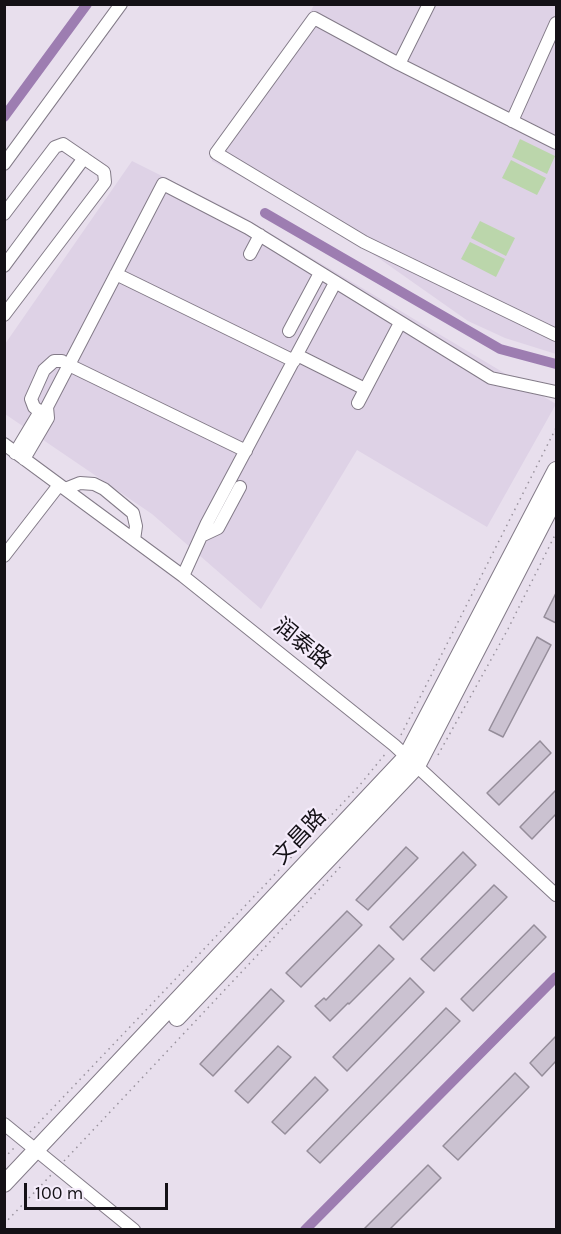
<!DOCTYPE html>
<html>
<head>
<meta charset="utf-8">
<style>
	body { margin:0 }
	#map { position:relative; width:561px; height:1234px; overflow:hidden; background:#e8dfed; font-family:Karla,sans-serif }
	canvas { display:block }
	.frame { position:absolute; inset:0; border:6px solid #141116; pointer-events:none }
	.scale { position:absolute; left:24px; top:1183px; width:144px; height:27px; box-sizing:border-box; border:3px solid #141116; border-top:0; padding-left:8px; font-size:18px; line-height:21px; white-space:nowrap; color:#141116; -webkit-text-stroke:4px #f5ecfb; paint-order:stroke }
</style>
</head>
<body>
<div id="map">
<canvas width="561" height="1234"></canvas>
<div class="frame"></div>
<div class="scale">100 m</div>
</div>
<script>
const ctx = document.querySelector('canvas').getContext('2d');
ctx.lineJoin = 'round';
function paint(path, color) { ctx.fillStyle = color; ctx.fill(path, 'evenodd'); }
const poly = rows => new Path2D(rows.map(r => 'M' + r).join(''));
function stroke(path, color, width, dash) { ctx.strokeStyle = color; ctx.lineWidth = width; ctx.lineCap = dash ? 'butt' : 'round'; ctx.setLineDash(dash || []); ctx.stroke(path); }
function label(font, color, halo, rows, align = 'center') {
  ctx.font = font + ' Karla,"Noto Sans SC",sans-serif'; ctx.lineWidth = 4.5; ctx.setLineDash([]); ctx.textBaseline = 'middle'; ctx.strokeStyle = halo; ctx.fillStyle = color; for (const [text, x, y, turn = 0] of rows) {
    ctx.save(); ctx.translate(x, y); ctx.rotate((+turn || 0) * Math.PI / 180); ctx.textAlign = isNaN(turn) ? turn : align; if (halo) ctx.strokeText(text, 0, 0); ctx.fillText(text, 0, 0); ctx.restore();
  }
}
const built = poly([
	[314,5,556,5,556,354,505,338,468,321,333,226,212,161,212,147,305,22],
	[132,161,240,215,556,404,487,527,357,450,261,609,152,514,5,414,5,344]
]);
const green = poly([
	[520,139,555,156,547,174,512,157],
	[511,160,546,178,537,195,502,178],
	[480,221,515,238,506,256,471,238],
	[470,242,505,259,496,277,461,259]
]);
const canal = poly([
	[4,117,87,4],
	[265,213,500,349,556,364],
	[305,1230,556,977]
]);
const building = poly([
	[556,593,556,623,544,617,556,593],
	[537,637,551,645,503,737,489,730,537,637],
	[540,741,551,753,499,805,487,793,540,741],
	[556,790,556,814,532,839,520,827,556,790],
	[406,847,418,858,368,910,356,900,406,847],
	[463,852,476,865,403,940,390,927,463,852],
	[494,885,507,897,434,971,421,959,494,885],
	[347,911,362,925,301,987,286,973,347,911],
	[534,925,546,937,473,1011,461,999,534,925],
	[379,945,394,959,349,1004,348,1003,330,1021,315,1006,324,998,326,1000,379,945],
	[410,978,424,992,347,1071,333,1057,410,978],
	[271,989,284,1001,213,1076,200,1064,271,989],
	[446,1008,460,1021,320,1163,307,1151,446,1008],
	[556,1036,556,1061,542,1076,530,1063,556,1036],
	[278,1046,291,1057,248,1103,235,1091,278,1046],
	[515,1073,529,1087,458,1160,443,1146,515,1073],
	[315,1077,328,1090,285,1134,272,1122,315,1077],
	[428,1165,441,1178,389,1230,363,1230,428,1165]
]);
const path = poly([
	[401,735,556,428],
	[438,755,508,629,556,533],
	[30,1132,359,786,386,753],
	[4,1158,14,1148],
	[64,1161,343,864],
	[4,1224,51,1175]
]);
const minor = poly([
	[429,4,399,64,314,18,216,153,364,242,556,335],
	[399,64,556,143],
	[512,121,556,23],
	[4,164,121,4],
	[4,214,55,147,63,144,104,172,105,182,4,315],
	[250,254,260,235],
	[4,266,84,158],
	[116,274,294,361],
	[289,331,320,273],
	[297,355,365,389],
	[69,365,246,451],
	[358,403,400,323],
	[48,418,34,407,31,399,44,370,54,361,62,361],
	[4,444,183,576,394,745,556,895],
	[15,453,39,413,44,410],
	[24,459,48,418,47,407,163,184,248,228,491,378,556,392],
	[65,489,80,483,94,484,104,489,133,513,136,526,134,540],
	[201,536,218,528,240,487],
	[4,556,59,485],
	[183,576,207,523,335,283],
	[4,1124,134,1230]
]);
const major = poly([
	[177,1018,417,766,556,497],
	[4,1184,406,757,556,470]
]);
const streetNames = [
	["润泰路",302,644,39],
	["文昌路",300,837,-47]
];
paint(built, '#ded2e6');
paint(green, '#bbd6ab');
stroke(canal, '#9d7db1', 10);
paint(building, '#cbc2d1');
stroke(building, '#958d9a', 1.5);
stroke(minor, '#837b88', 14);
stroke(major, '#837b88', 18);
stroke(path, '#99929d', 1.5, [1.5, 4.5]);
stroke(minor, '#fff', 12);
stroke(major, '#fff', 16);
label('22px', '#141116', '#f5ecfb', streetNames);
</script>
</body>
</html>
